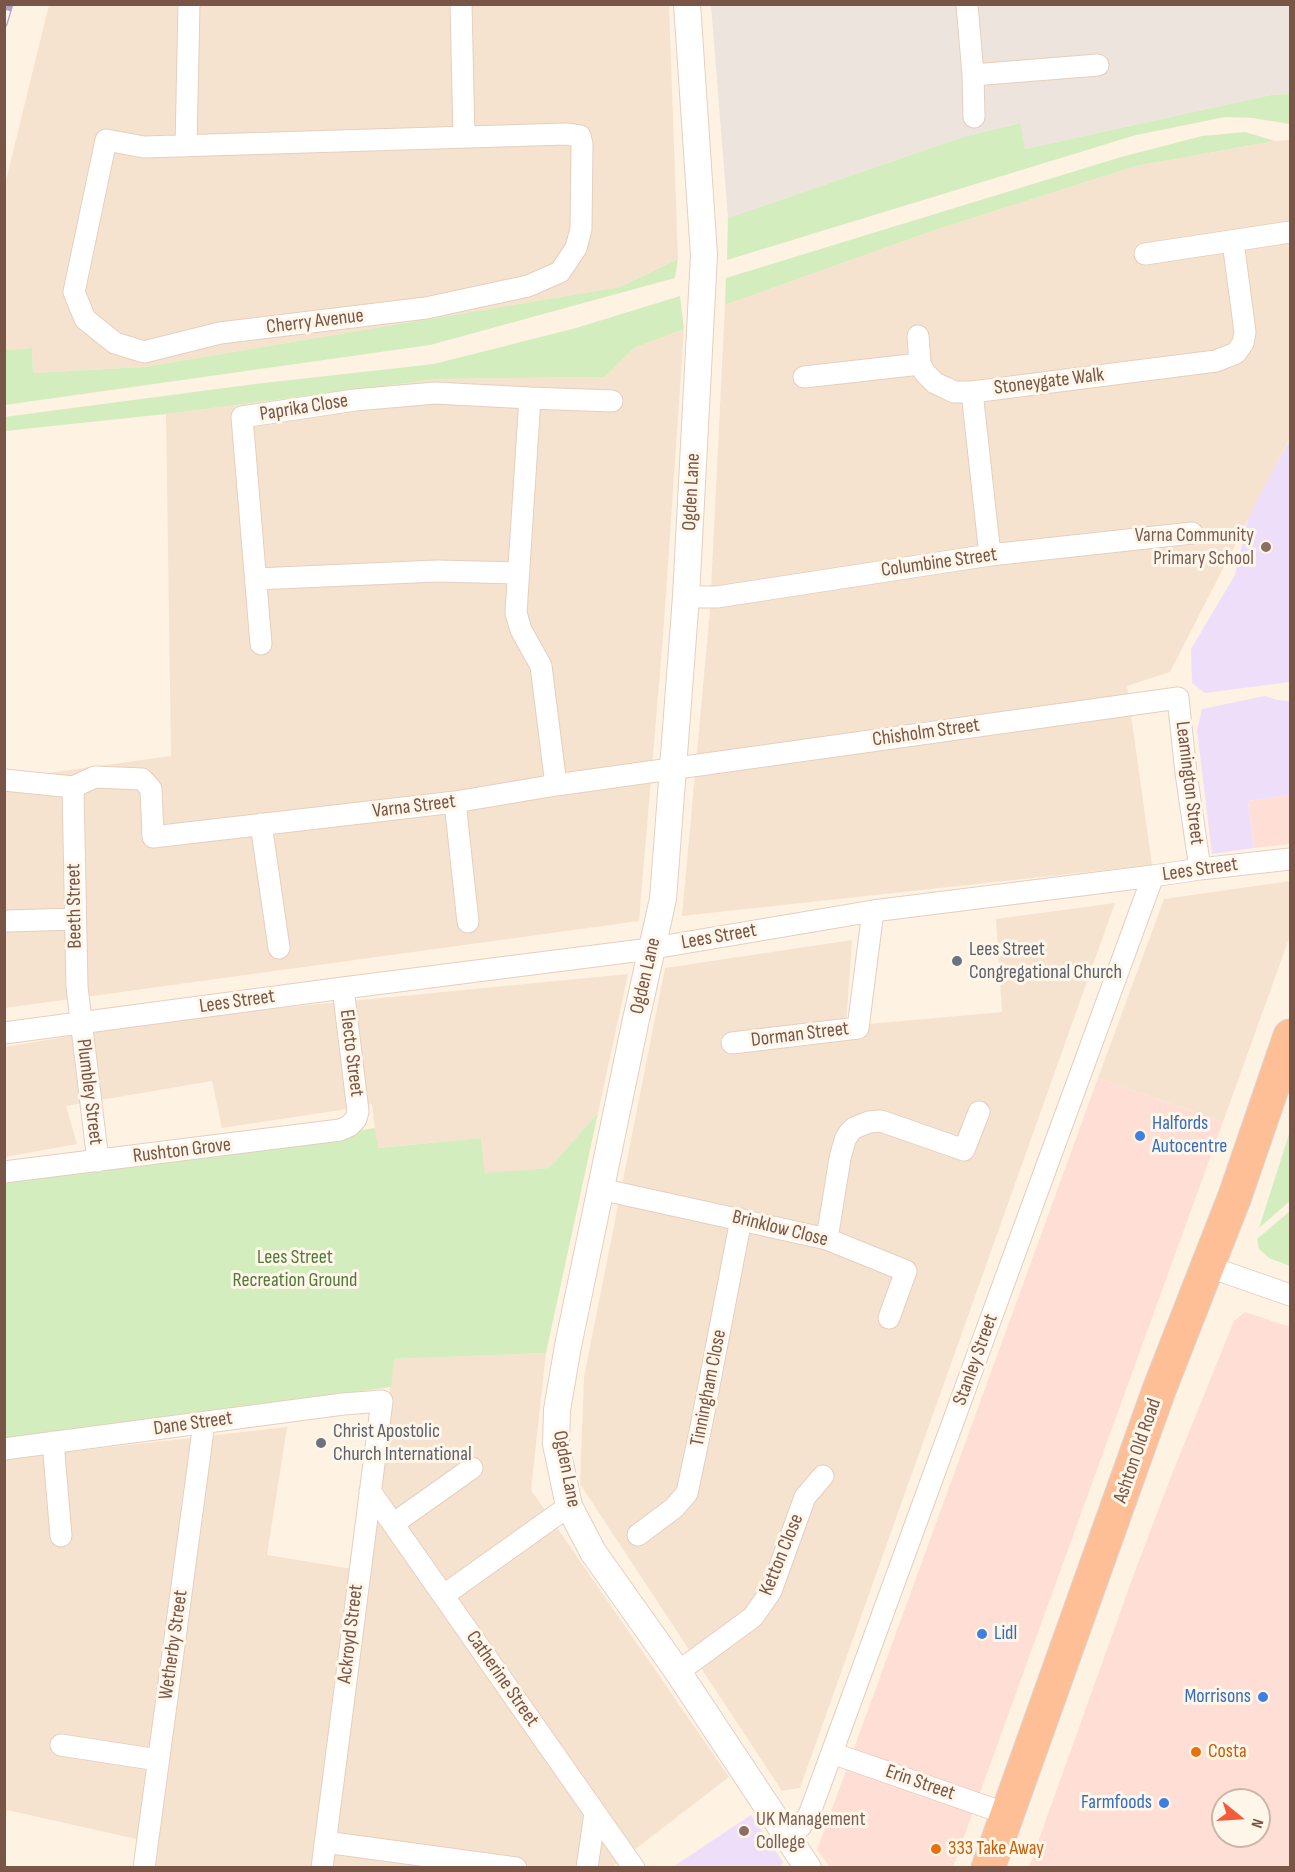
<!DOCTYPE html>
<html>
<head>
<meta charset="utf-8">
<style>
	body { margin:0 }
	#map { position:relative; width:1295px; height:1872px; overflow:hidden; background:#fef2e2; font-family:"Sofia Sans Condensed",sans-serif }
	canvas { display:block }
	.frame { position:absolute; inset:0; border:6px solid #785546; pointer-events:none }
	.north { position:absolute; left:1211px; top:1788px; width:60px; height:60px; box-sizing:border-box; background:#fff6ea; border:2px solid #c9b6a8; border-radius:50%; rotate:108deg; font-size:16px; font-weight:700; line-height:24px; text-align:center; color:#785546 }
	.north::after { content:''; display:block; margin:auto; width:21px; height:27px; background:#f35c3b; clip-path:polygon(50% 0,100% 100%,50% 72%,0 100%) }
</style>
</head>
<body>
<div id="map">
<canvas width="1295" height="1872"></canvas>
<div class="frame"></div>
<div class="north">N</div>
</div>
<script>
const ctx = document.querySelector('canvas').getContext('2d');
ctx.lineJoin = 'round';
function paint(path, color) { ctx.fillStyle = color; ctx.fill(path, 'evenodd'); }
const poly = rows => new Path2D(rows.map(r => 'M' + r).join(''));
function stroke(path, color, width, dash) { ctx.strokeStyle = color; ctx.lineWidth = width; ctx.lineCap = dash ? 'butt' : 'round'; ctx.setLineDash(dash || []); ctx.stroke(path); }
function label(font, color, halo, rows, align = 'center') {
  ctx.font = font + ' "Sofia Sans Condensed",sans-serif'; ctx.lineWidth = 6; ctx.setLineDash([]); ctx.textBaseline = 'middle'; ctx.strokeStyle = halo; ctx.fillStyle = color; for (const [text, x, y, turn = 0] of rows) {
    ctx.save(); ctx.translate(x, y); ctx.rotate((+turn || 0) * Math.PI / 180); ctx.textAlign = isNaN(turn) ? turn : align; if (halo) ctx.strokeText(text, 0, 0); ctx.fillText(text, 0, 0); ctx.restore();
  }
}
const residential = poly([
	[49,5,669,5,678,259,620,287,143,367,33,373,32,348,5,350,5,184],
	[1290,140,1290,438,1170,672,1127,686,1152,865,682,916,710,610,725,305,935,230,1136,166,1275,141],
	[684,329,663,637,639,921,5,1008,4,779,171,756,166,414,438,379,605,377,634,348],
	[1290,881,1290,936,1223,1122,1098,1078,1164,899],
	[1115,903,800,1788,782,1791,580,1484,584,1377,665,968,852,940,846,1026,1002,1012,996,919],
	[628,974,598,1113,549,1168,485,1174,481,1138,377,1148,372,1104,354,1108,222,1128,212,1081,66,1106,77,1144,5,1157,5,1047,176,1018],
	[546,1353,531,1490,729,1777,612,1867,152,1867,154,1843,7,1810,5,1823,5,1459,287,1427,267,1555,371,1572,393,1359]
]);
const commercial = poly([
	[1290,795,1290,844,1254,848,1248,801],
	[1098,1078,1223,1122,953,1867,830,1867,817,1850],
	[1245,1312,1290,1327,1290,1867,1029,1867,1134,1574,1172,1474,1234,1321],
	[1223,1800,1259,1800,1259,1836,1223,1836]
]);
const industrial = poly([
	[711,5,1290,5,1290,94,1271,95,1025,149,1019,123,963,137,728,218]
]);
const education = poly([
	[1290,439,1290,682,1205,693,1192,683,1191,649,1235,575,1248,519,1265,485],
	[1265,696,1277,700,1290,701,1290,795,1248,801,1254,848,1212,854,1197,730,1202,709],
	[751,1815,783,1862,781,1867,673,1867]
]);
const green = poly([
	[1290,94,1290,124,1252,118,1225,117,1136,135,727,260,728,218,963,137,1020,123,1025,149,1271,95],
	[1245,132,1275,141,1136,166,935,230,725,305,726,278,1121,157,1202,136],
	[678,259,675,278,430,345,5,405,5,350,32,348,33,373,143,367,620,287],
	[680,296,684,329,634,348,605,377,438,379,166,414,5,431,4,417,255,384,434,364,576,328],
	[598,1113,546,1353,394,1359,391,1387,5,1440,4,1180,375,1128,378,1148,481,1138,485,1173,549,1168],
	[1290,1131,1290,1201,1259,1228],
	[1290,1211,1290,1266,1269,1258,1259,1249,1257,1239]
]);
const minor = poly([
	[461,4,464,137],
	[967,4,973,75,974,117],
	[973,75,1098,65],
	[566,134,580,136,582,144,581,229,576,248,560,272,528,286,426,308,220,333,144,352,115,343,85,319,74,292,106,140,144,147,566,134],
	[186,146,189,4],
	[1145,254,1290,232],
	[918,336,920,364,925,373,935,383,946,388,954,392,972,392],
	[804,377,920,364],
	[990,555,972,392,1216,361,1236,353,1243,343,1245,332,1233,242],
	[256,579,437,571,518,573],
	[686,597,717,597,990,555,1192,533],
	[261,644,242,417,355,400,435,393,530,398],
	[4,780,73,787,95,777,142,779,151,789,153,837,455,802,556,785,1178,698,1186,773,1200,869],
	[556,785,541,666,521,630,516,613,530,398,612,401],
	[73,787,77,987,98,1161],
	[455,802,468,922],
	[261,824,279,948],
	[8,921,75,919],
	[4,1033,343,988,642,950,873,911,1153,876,1200,869,1290,859],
	[732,1043,858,1028,873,911],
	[4,1172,340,1130,349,1126,356,1119,358,1111,343,988],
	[600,1189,827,1239,906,1271,889,1318],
	[827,1239,840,1158,845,1140,849,1133,854,1128,869,1122,881,1121,964,1150,979,1112],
	[1207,1266,1290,1295],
	[53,1442,61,1536],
	[4,1449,343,1404,382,1401,322,1868],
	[370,1491,634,1868],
	[393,1524,472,1468],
	[638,1535,674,1508,687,1493,702,1422,741,1219],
	[444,1595,569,1506],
	[678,1672,753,1617,771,1591,805,1497,823,1476],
	[61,1745,158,1760],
	[832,1753,1007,1814],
	[787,1835,800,1827,809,1815,1153,876],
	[325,1842,516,1868],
	[144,1868,204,1423],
	[587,1868,595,1813]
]);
const tertiary = poly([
	[687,4,704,255,686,597,663,899,635,1024,568,1346,557,1410,556,1444,569,1506,593,1552,678,1672,808,1868]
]);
const trunk = poly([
	[988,1868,1159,1390,1235,1196,1290,1036]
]);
const rail = poly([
	[4,24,10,4]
]);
const markers = [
	[1266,547,6,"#8d6e63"],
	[957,961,6,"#6b7280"],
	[1140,1136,6,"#3f7fe0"],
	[321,1443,6,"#6b7280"],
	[982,1634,6,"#3f7fe0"],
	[1263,1697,6,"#3f7fe0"],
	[1196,1752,6,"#e8710a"],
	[1164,1803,6,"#3f7fe0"],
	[744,1831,6,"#8d6e63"],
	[936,1849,6,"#e8710a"]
];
const streetNames = [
	["Cherry Avenue",315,322,-7],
	["Stoneygate Walk",1049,382,-7],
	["Paprika Close",304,408,-9],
	["Ogden Lane",692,492,-87],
	["Columbine Street",939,563,-8],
	["Chisholm Street",926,733,-8],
	["Leamington Street",1189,783,83],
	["Varna Street",414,807,-7],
	["Lees Street",1200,870,-8],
	["Beeth Street",75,906,-91],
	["Lees Street",719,937,-10],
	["Ogden Lane",646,976,-77],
	["Lees Street",237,1002,-8],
	["Dorman Street",800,1035,-7],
	["Electo Street",351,1053,83],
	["Plumbley Street",89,1092,83],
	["Rushton Grove",182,1151,-7],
	["Brinklow Close",780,1229,14],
	["Stanley Street",976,1360,-70],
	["Tinningham Close",709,1388,-79],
	["Dane Street",193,1424,-8],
	["Ashton Old Road",1138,1451,-71],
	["Ogden Lane",566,1469,79],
	["Ketton Close",782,1555,-68],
	["Ackroyd Street",351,1634,-83],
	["Wetherby Street",174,1645,-82],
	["Catherine Street",502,1679,55],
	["Erin Street",920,1783,19]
];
const educationNames = [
	["Varna Community",1254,536],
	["Primary School",1254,559],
	["UK Management",756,1820,"left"],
	["College",756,1843,"left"]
];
const worshipNames = [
	["Lees Street",969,950],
	["Congregational Church",969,973],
	["Christ Apostolic",333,1432],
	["Church International",333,1455]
];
const shopNames = [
	["Halfords",1152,1124],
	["Autocentre",1152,1147],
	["Lidl",994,1634],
	["Morrisons",1251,1697,"right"],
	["Farmfoods",1152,1803,"right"]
];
const parkNames = [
	["Lees Street",295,1258],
	["Recreation Ground",295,1281]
];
const foodNames = [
	["Costa",1208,1752],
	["333 Take Away",948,1849]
];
paint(residential, '#f6e3cf');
paint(commercial, '#ffdfd5');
paint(industrial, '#ede4dd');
paint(education, '#efdefa');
paint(green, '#d4edbf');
stroke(minor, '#e5cfbf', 23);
stroke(tertiary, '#e5cfbf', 28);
stroke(trunk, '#dcd3cf', 35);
stroke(minor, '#fff', 21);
stroke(tertiary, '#fff', 26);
stroke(trunk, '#febf96', 33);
stroke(rail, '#b39fc8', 7);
stroke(rail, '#fff6ea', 4.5, [14]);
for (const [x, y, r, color] of markers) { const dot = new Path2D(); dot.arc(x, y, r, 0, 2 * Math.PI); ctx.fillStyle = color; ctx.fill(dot); stroke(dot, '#fff6ea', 2); }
label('20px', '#785546', '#fff6ea', streetNames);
label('20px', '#785e54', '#fff6ea', educationNames, 'right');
label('20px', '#5b616d', '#fff6ea', worshipNames, 'left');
label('20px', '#366cbe', '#fff6ea', shopNames, 'left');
label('20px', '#50793a', '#fff6ea', parkNames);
label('20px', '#c56008', '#fff6ea', foodNames, 'left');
</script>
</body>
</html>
